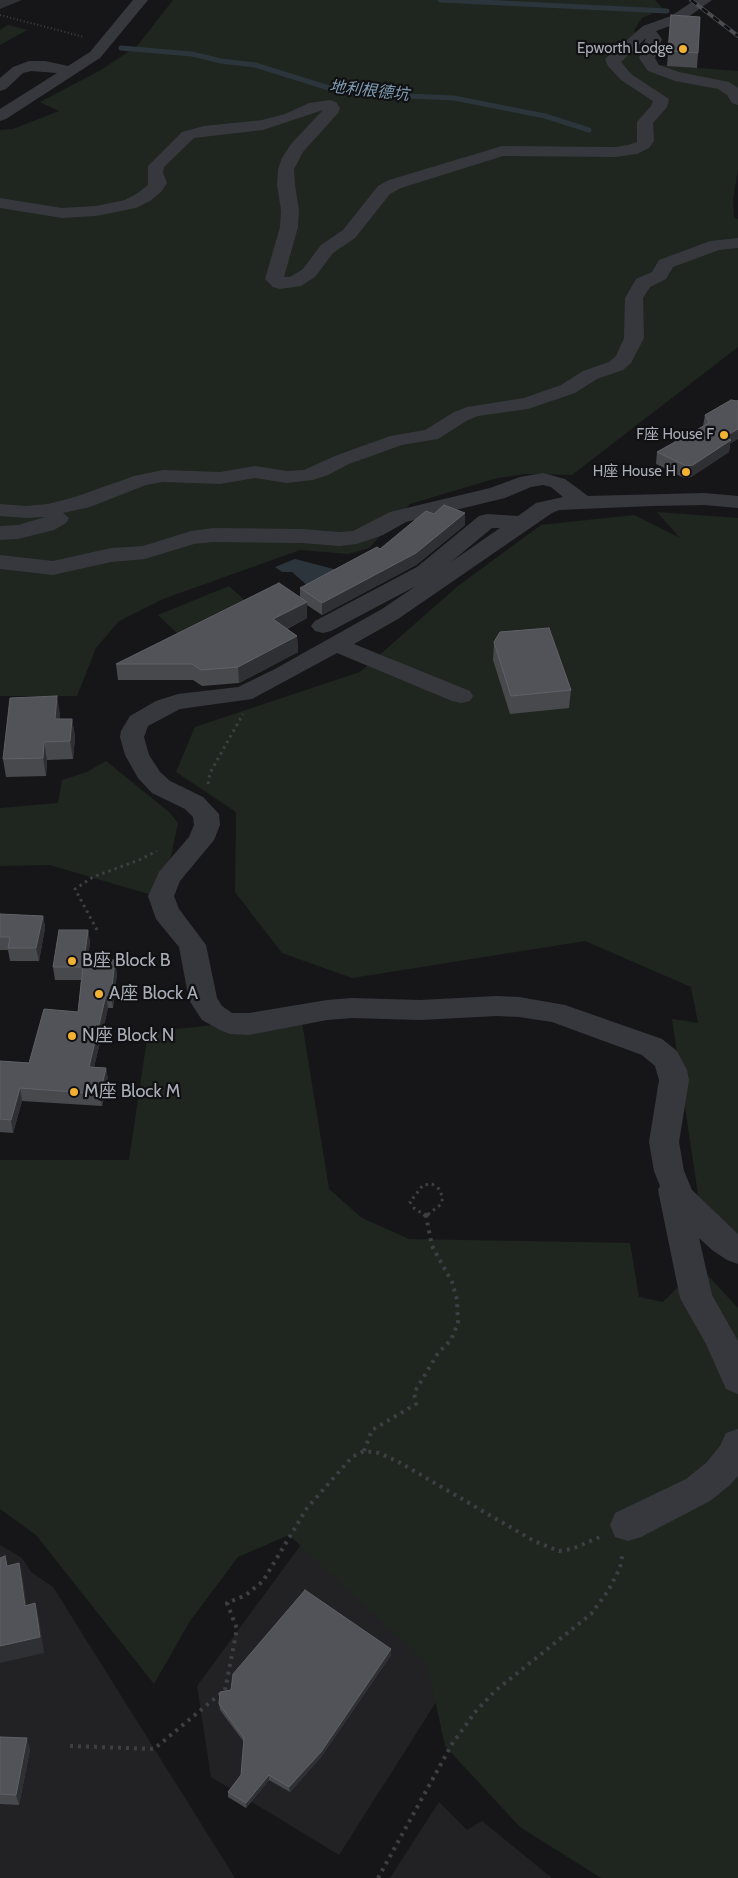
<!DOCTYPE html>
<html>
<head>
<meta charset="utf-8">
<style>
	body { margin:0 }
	canvas { display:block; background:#161618 }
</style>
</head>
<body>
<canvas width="738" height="1878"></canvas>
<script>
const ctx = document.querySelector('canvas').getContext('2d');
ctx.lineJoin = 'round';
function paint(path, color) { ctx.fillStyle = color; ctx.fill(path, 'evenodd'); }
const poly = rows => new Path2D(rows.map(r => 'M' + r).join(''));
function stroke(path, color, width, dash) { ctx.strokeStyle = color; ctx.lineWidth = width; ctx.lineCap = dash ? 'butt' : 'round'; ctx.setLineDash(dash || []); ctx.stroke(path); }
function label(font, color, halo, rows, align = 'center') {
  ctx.font = font + ' Cabin,"Noto Sans TC",sans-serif'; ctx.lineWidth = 4.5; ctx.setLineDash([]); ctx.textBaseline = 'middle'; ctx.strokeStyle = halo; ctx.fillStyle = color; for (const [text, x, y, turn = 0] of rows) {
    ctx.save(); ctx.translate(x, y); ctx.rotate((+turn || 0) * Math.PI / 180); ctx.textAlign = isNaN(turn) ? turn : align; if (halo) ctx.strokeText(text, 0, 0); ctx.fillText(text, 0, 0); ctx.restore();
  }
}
const built = poly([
	[314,1527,478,1636,339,1855,211,1777,197,1686],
	[0,1545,22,1558,31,1572,53,1587,235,1878,0,1878],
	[439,1802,467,1830,482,1821,552,1878,390,1878]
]);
const green = poly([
	[173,0,655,0,663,9,642,18,634,30,646,64,738,71,738,169,733,200,734,218,738,219,738,347,572,475,526,474,497,478,410,504,369,548,348,554,300,550,163,599,119,621,96,648,77,696,0,696,0,130,13,129,59,111,40,102,101,70,138,45],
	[8,25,27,30,0,45,0,30],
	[657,512,738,518,738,1237,700,1208,672,1019,698,1023,691,987,585,941,352,978,282,953,235,892,236,812,176,772,195,727,360,672,458,586,541,525,634,515,680,538],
	[229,586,250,605,178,634,158,615],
	[106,761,169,812,178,823,162,898,50,865,0,866,0,808,58,803,62,780,87,772],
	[301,1016,329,1189,362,1218,409,1239,630,1243,639,1297,663,1302,699,1266,738,1308,738,1878,601,1878,520,1827,445,1746,427,1663,289,1535,238,1557,190,1621,154,1684,36,1535,0,1509,0,1160,129,1160,148,1032]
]);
const water = poly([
	[295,559,345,572,308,586,292,572,282,572,275,567]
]);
const stream = poly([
	[440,0,667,11],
	[121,48,192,54,221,61,255,65,329,88,382,95,454,98,545,116,589,130]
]);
const pathFar2 = poly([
	[0,15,84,37]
]);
const pathFar1 = poly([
	[208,784,210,773,243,714],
	[97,930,75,889,93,877,139,860,157,851],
	[426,1216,414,1208,410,1202,423,1185,432,1184,439,1189,443,1198,440,1205,426,1216]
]);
const path = poly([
	[424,1214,426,1216],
	[426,1216,428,1214],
	[364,1451,372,1430,416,1404,414,1393,438,1353,451,1340,458,1323,457,1300,452,1282,432,1246,426,1216],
	[70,1746,154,1749,225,1690,237,1629,227,1603,246,1595,263,1581,307,1508,352,1457,364,1451,379,1453,397,1461,534,1541,559,1551,572,1549,600,1537],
	[378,1878,452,1744,476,1711,495,1691,591,1614,608,1591,620,1568,623,1552]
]);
const minor = poly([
	[133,0,148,0,100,58,6,119,0,121,0,109,57,73,31,71,23,73,6,89,0,91,0,78,13,67,29,61,45,61,68,66,90,52,133,0],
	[695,0,712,0,681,22,656,31,662,39,655,58,659,65,679,72,729,82,738,88,738,105,732,103,727,95,718,89,675,81,648,71,639,58,646,38,621,62,631,74,669,99,667,107,653,123,654,141,649,148,637,154,615,157,503,156,401,188,390,194,355,238,333,253,315,277,301,286,280,289,273,287,265,279,280,227,281,210,277,185,278,169,282,158,291,144,323,110,263,130,194,138,164,167,163,173,167,183,161,192,150,201,136,208,96,216,62,218,0,208,0,198,62,208,96,206,125,200,138,193,148,185,148,166,182,132,204,126,262,120,285,114,309,103,330,100,336,102,340,108,338,113,303,152,294,169,295,185,299,210,298,227,284,277,290,277,303,269,321,245,343,230,378,186,389,180,502,146,615,147,628,145,637,142,637,122,651,106,653,101,621,80,608,66,605,59,643,26,671,16,695,0],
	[738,238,738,248,719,250,673,267,666,279,650,287,643,298,644,338,631,363,623,370,597,379,575,393,528,409,478,416,468,420,438,439,402,445,349,464,328,475,313,480,287,483,255,478,220,484,163,482,146,485,90,507,63,513,69,518,66,523,54,530,18,539,0,540,0,526,18,525,45,517,26,518,0,516,0,504,26,506,48,504,75,497,134,476,163,470,220,472,255,466,287,471,304,470,335,456,390,436,425,430,454,412,467,407,524,398,561,385,583,371,609,362,616,356,624,338,625,298,636,279,652,272,659,260,710,241,738,238],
	[543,473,565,479,588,496,704,493,738,496,738,508,704,505,651,506,559,510,552,513,398,619,354,644,470,691,473,696,470,701,461,703,452,701,337,653,252,699,180,709,148,726,144,737,149,755,160,772,170,781,203,797,219,814,220,825,214,840,180,881,174,896,179,909,206,945,217,998,222,1006,232,1013,249,1013,327,1000,352,998,420,1000,497,996,519,997,565,1005,662,1039,677,1051,687,1070,689,1080,679,1142,684,1171,692,1190,738,1234,738,1264,727,1260,712,1250,699,1238,712,1295,738,1341,738,1394,726,1389,706,1344,680,1298,658,1190,660,1186,654,1171,649,1142,659,1080,655,1066,642,1055,552,1022,519,1017,497,1016,420,1020,352,1018,327,1020,249,1035,230,1034,220,1030,202,1020,189,1000,179,947,156,919,148,896,159,872,189,837,194,825,193,817,185,809,152,793,138,778,125,755,120,737,121,731,130,716,156,701,178,694,238,687,275,669,382,609,416,586,331,631,323,633,315,631,311,626,315,621,417,567,479,516,487,514,518,516,536,503,563,497,551,487,543,485,531,487,505,498,406,522,383,535,357,544,339,546,302,543,213,542,194,544,145,559,111,562,53,575,0,569,0,555,53,561,111,548,143,546,191,531,213,528,302,529,339,532,353,531,390,512,490,488,520,477,543,473],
	[492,528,500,528,451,562,492,528],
	[738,1429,738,1476,730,1485,710,1501,641,1537,628,1541,615,1537,610,1525,615,1513,686,1479,706,1463,720,1446,726,1433,738,1429]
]);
const rail = poly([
	[691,0,738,36]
]);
const wall = poly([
	[671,15,698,53,697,68,667,66],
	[705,415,730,444,729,452,691,477,684,478,656,464,657,452,703,426],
	[465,513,465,525,416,565,322,615,307,605,307,618,287,629,297,636,298,652,239,683,202,686,193,680,118,680,116,664,300,598,300,588,380,549,434,514],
	[494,642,571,690,569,708,510,714,493,660],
	[60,714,59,719,72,719,75,737,73,759,47,760,46,776,6,777,3,759],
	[0,914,43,916,45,928,39,961,10,961,8,950,0,950],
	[88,930,90,943,87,960,117,973,113,1008,108,1008,94,1067,106,1068,108,1081,102,1106,22,1101,13,1133,0,1132,0,1061,29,1063,78,1012,81,980,55,980,53,967],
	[391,1655,321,1757,290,1792,269,1780,246,1808,228,1797,228,1792,241,1775,244,1742,220,1710,219,1704],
	[0,1737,30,1749,19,1805,0,1804]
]);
const shadedWall = poly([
	[0,0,22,0,0,9],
	[738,429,738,439,730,444,729,452,691,477,684,478,686,466,724,437],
	[465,513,465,525,416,565,322,615,322,603],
	[307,602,307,618,274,635,273,619],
	[297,636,298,652,239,683,238,667],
	[57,696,60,714,58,737,55,719],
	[72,719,75,737,73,759,70,741],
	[44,742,47,760,46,776,43,758],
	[43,916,45,928,39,961,36,948],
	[88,930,90,943,85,973,84,960],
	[115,960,117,973,113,1008,111,995],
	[106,995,108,1008,91,1080,89,1067],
	[106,1068,108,1081,102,1106,100,1094],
	[20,1088,22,1101,13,1133,11,1120],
	[19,1563,23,1580,29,1622,25,1606],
	[35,1603,39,1619,44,1653,0,1663,0,1646],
	[391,1649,391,1655,321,1757,290,1792,289,1787],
	[27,1738,30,1749,19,1805,16,1795],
	[269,1775,269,1780,246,1808,246,1803]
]);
const building = poly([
	[671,15,700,17,698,53,668,51,671,15],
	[731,400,737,401,738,400,738,429,724,437,731,440,693,465,686,466,657,452,709,423,705,415,731,400],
	[444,505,465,513,416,553,322,603,300,588,377,547,380,549,426,511,434,514,444,505],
	[279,583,307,602,273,619,297,636,238,667,201,670,192,664,116,664,279,583],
	[549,628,571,690,511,696,494,642,500,632,549,628],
	[57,696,55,719,72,719,70,741,44,742,43,758,3,759,10,698,57,696],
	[0,914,43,916,36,948,8,948,10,937,0,937,0,914],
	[59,930,88,930,84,960,115,960,111,995,106,995,89,1067,106,1068,100,1094,20,1088,11,1120,0,1119,0,1061,29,1063,44,1009,78,1012,83,967,53,967,59,930],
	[5,1556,7,1566,19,1563,25,1606,35,1603,40,1637,0,1646,0,1558,5,1556],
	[305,1590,391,1649,321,1752,289,1787,269,1775,246,1803,228,1792,241,1775,244,1738,219,1704,220,1692,231,1690,233,1674,305,1590],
	[0,1737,27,1738,16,1795,0,1794,0,1737]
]);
const markers = [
	[683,49,5,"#f2b134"],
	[724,435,5,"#f2b134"],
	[686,472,5,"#f2b134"],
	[72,961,5,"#f2b134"],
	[99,994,5,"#f2b134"],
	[72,1036,5,"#f2b134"],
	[74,1092,5,"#f2b134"]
];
const farPoinames = [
	["Epworth Lodge",673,49],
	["F座 House F",714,435],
	["H座 House H",676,472]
];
const farWaternames = [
	["地利根德坑",369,91,6]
];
const poiNames = [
	["B座 Block B",82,961],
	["A座 Block A",109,994],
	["N座 Block N",82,1036],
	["M座 Block M",84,1092]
];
paint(built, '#222225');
paint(green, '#1e261f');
paint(water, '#2c353c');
stroke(stream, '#2c353c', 5);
stroke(pathFar2, '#3d3f44', 2, [1, 2.5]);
stroke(pathFar1, '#3d3f44', 3, [2.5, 4]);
stroke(path, '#3d3f44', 4, [3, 5]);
paint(minor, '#37383d');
stroke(rail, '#4a4c52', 4);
stroke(rail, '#111113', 2.5, [7]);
paint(wall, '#47494d');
paint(shadedWall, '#2f3033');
paint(building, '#525359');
stroke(building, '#5f6168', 1);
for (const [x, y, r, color] of markers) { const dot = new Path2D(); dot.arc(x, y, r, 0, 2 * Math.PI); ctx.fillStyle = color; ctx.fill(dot); stroke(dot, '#111113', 2); }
label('15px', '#a8adb8', '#111113', farPoinames, 'right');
label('italic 16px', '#7f9bb3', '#111113', farWaternames);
label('18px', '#a8adb8', '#111113', poiNames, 'left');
</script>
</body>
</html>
